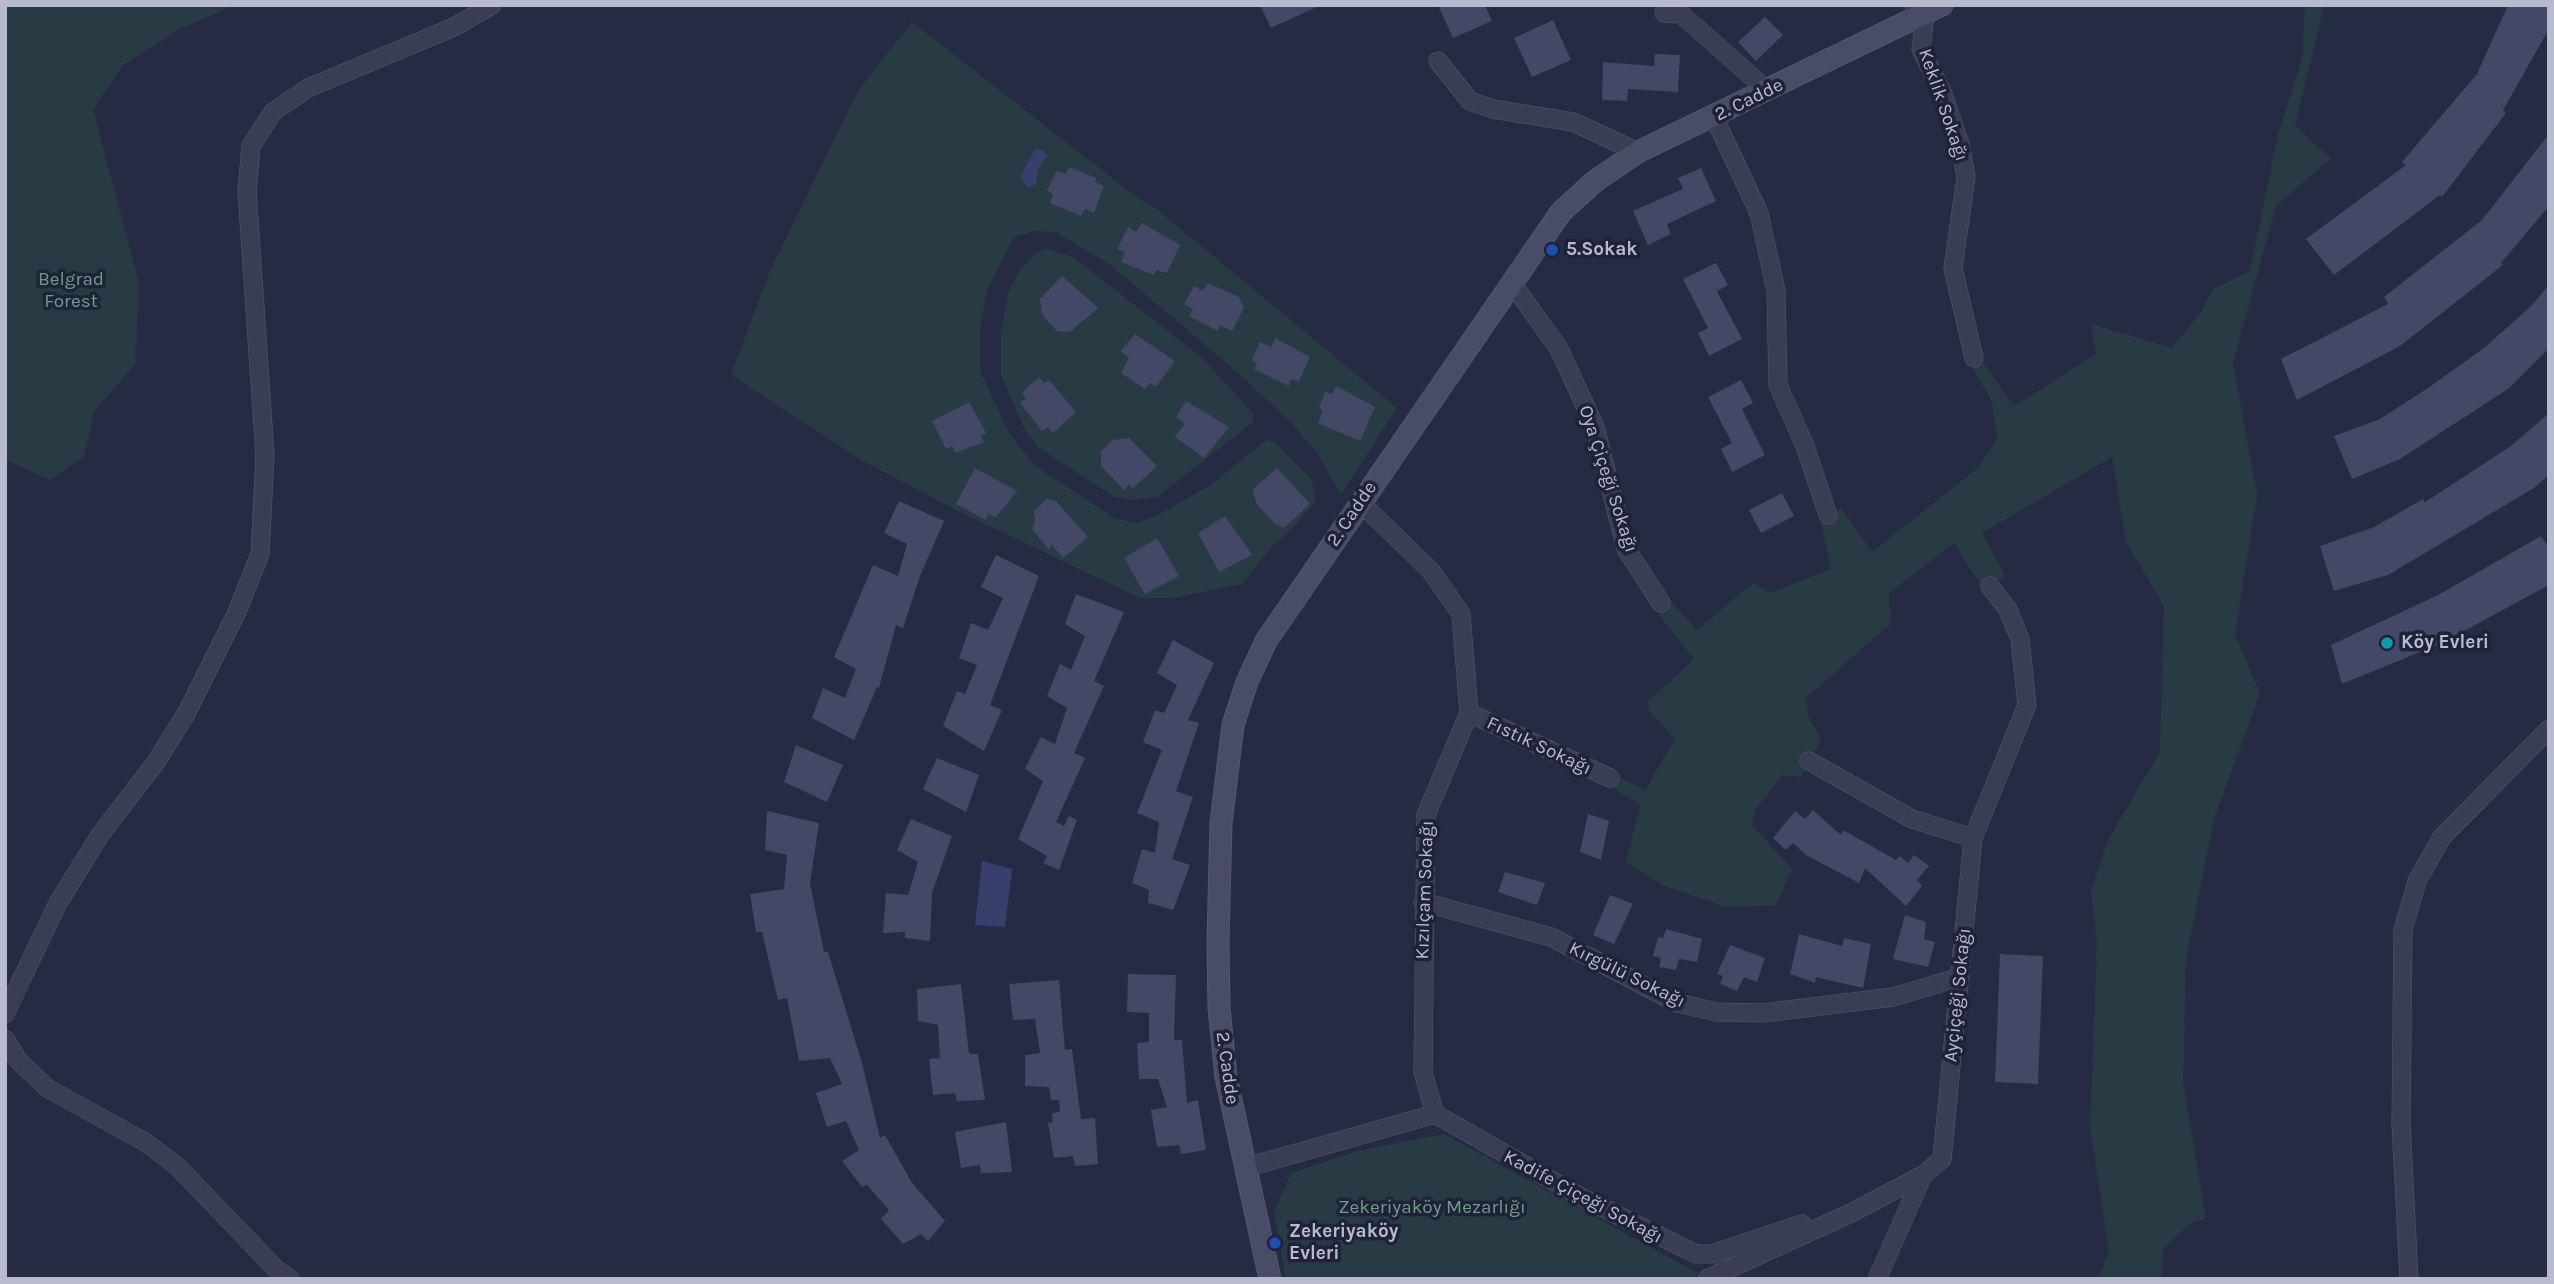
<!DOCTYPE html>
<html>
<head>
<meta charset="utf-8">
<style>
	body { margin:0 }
	#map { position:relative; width:2554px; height:1284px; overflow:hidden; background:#262b44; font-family:Karla,sans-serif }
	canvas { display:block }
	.frame { position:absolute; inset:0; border:7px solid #b8bbcd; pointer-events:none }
</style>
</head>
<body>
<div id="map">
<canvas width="2554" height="1284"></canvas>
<div class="frame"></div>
</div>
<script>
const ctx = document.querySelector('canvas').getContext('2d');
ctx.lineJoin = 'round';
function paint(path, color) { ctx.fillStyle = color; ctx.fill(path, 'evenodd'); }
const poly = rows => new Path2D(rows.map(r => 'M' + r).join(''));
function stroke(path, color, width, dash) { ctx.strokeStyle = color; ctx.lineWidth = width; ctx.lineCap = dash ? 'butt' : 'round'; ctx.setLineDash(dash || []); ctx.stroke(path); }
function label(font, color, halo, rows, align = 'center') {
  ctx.font = font + ' Karla,sans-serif'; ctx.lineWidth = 7; ctx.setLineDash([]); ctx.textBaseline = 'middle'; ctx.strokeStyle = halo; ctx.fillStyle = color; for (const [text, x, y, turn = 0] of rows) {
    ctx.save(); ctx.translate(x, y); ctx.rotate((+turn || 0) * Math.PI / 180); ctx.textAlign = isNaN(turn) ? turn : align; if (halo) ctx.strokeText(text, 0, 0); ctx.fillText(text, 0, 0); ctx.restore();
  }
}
const green = poly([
	[5,5,234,5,178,30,123,65,93,109,139,284,135,364,94,412,84,456,50,480,5,459],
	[2305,5,2324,5,2295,126,2331,159,2276,205,2233,364,2257,494,2235,635,2260,693,2214,819,2186,958,2183,1081,2206,1219,2192,1222,2164,1248,2161,1279,2099,1279,2109,1250,2090,1129,2097,942,2091,892,2109,838,2160,752,2164,606,2126,542,2112,457,1982,533,2005,576,1984,590,1954,543,1889,593,1891,623,1806,698,1808,716,1821,739,1801,777,1783,775,1756,808,1752,825,1792,869,1776,905,1726,907,1662,885,1626,862,1640,805,1606,783,1613,774,1645,790,1675,739,1650,712,1648,702,1694,659,1654,609,1667,597,1697,630,1753,583,1770,593,1831,569,1821,521,1841,508,1872,552,1978,468,1997,439,1992,401,1968,361,1978,356,2014,406,2096,354,2091,324,2172,348,2201,312,2213,289,2250,271,2278,135,2303,55],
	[912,22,1139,199,1154,207,1397,408,1341,494,1316,451,1289,420,1221,358,1108,263,1055,232,1034,231,1014,237,987,291,980,327,980,371,1010,435,1035,466,1114,518,1137,523,1156,516,1211,485,1266,440,1275,442,1311,479,1316,501,1292,529,1274,544,1242,584,1175,598,1140,598,958,511,863,461,731,375,770,271,858,91],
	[1047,249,1073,257,1201,357,1254,414,1253,422,1157,497,1133,500,1114,497,1038,447,1025,430,1001,375,1001,336,1007,295,1020,269,1038,251],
	[1444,1134,1699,1274,1687,1279,1286,1279,1274,1213,1291,1173,1357,1151]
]);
const water = poly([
	[1035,149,1043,150,1047,156,1038,169,1036,184,1028,188,1020,177],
	[982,861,1012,869,1005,927,975,925]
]);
const building = poly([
	[1260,5,1321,5,1271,28],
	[1438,5,1485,5,1492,21,1453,38],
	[2508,5,2549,5,2549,29,2503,110,2506,113,2442,197,2440,195,2334,275,2306,239,2406,165,2402,162,2477,74],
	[1765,17,1783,35,1756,61,1738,42],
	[1553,20,1571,60,1532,77,1514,38],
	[1655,54,1680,55,1678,92,1628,89,1627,101,1602,100,1603,62,1654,66],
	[2549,134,2549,206,2501,263,2503,265,2400,346,2297,400,2281,359,2388,304,2384,297,2482,220],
	[1069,167,1096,178,1095,182,1104,186,1094,213,1085,209,1081,216,1050,203,1053,195,1047,190,1057,171,1066,174],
	[1701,168,1716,201,1667,224,1671,234,1648,245,1633,211,1683,189,1678,178],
	[1142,223,1180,245,1167,273,1156,270,1154,275,1121,262,1125,252,1117,249,1128,227,1136,232],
	[1716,263,1728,285,1717,291,1742,339,1709,356,1698,333,1708,328,1683,279],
	[1062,276,1098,308,1070,332,1057,331,1042,315,1040,299],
	[1208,283,1239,297,1244,307,1232,331,1220,325,1218,331,1189,316,1193,309,1184,304,1194,286,1203,291],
	[2549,285,2549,348,2508,389,2400,459,2352,479,2334,436,2380,419,2428,388,2484,348,2531,306],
	[1135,334,1175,361,1156,387,1150,383,1145,389,1121,373,1129,358,1121,351],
	[1275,338,1310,357,1299,381,1291,379,1289,386,1254,369,1257,364,1252,360,1260,342,1271,347],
	[1039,377,1044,383,1049,380,1076,412,1053,433,1048,427,1042,431,1020,403,1026,398,1022,392],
	[1741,380,1753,403,1742,409,1765,455,1732,472,1721,449,1732,443,1708,397],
	[1336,386,1375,407,1360,441,1318,423,1323,411,1319,408,1325,392,1332,394],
	[1186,401,1229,427,1204,458,1175,437,1185,424,1176,417],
	[969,402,986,433,981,436,984,442,955,453,952,446,946,449,932,421],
	[2549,413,2549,475,2534,488,2388,575,2334,591,2320,546,2374,527,2423,499,2425,502,2511,446],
	[1129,438,1157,466,1132,489,1129,484,1124,490,1101,466,1101,451,1113,440],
	[975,468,1017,491,996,517,988,514,986,520,956,504],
	[1277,468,1310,504,1284,528,1275,524,1256,503,1253,489],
	[1782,493,1794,516,1761,533,1749,510],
	[1046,499,1056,501,1088,537,1063,558,1051,544,1049,550,1032,529,1035,523,1034,511],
	[899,501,944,521,920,576,903,628,896,625,879,688,877,687,854,740,812,718,823,688,845,698,856,669,834,657,873,565,898,576,907,544,884,533],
	[1225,516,1252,555,1219,572,1198,533],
	[2541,536,2549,548,2549,585,2442,643,2342,684,2331,645,2438,595],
	[1157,538,1179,576,1145,594,1124,558],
	[996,555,1039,576,990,705,1002,710,984,751,943,726,957,691,965,694,977,665,959,658,971,623,988,630,1003,598,981,587],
	[1076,594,1124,612,1094,681,1104,686,1074,753,1085,758,1056,822,1064,826,1069,816,1077,820,1059,870,1043,863,1047,856,1018,839,1043,781,1025,769,1041,737,1055,744,1067,708,1047,696,1060,664,1071,670,1085,636,1065,624],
	[1173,640,1214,663,1188,720,1199,723,1176,791,1193,797,1172,859,1190,865,1173,910,1148,903,1149,890,1132,883,1142,849,1155,853,1159,822,1137,813,1162,750,1143,742,1155,710,1164,713,1177,685,1157,673],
	[796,745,843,765,827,802,784,782],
	[937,758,979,775,966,812,923,789],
	[1813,810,1841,835,1843,830,1896,860,1900,856,1908,863,1914,855,1929,866,1917,880,1922,886,1906,906,1865,868,1859,883,1806,855,1793,843,1786,850,1773,838,1795,811,1805,819],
	[767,811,819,823,810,883,824,952,828,952,862,1063,880,1138,885,1135,912,1183,945,1221,928,1241,921,1234,903,1244,881,1219,889,1210,867,1185,862,1187,842,1161,859,1150,846,1121,827,1127,816,1093,842,1084,830,1058,799,1061,787,998,778,1000,762,932,756,932,750,894,784,889,787,855,765,850],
	[1588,814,1609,821,1601,860,1580,852],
	[911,819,952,836,932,893,930,941,905,938,905,932,883,933,886,893,908,895,918,862,897,850],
	[1505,872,1545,883,1537,905,1498,892],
	[1610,895,1633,904,1614,944,1593,935],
	[1905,915,1926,922,1924,939,1935,942,1928,967,1893,959],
	[1666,929,1702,939,1697,962,1679,959,1676,970,1659,967,1661,958,1653,956,1658,937,1663,938],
	[1799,934,1842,946,1844,938,1871,944,1863,988,1816,977,1815,983,1790,974],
	[1730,945,1765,958,1757,982,1744,977,1737,991,1720,984,1723,976,1717,974],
	[2000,954,2043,956,2038,1084,1995,1082],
	[1128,974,1176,975,1174,1040,1182,1040,1187,1103,1198,1100,1206,1150,1181,1154,1179,1145,1157,1147,1151,1110,1167,1107,1158,1079,1139,1079,1137,1043,1149,1042,1149,1013,1127,1012],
	[1059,980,1065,1050,1072,1049,1081,1119,1095,1118,1098,1164,1075,1166,1073,1156,1054,1158,1048,1123,1053,1122,1052,1113,1060,1112,1059,1100,1051,1100,1049,1087,1025,1086,1025,1055,1040,1053,1035,1019,1013,1020,1009,984],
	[961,984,969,1054,978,1054,985,1100,957,1101,955,1093,933,1095,929,1059,940,1058,938,1025,918,1021,917,989],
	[1006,1122,1012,1172,981,1173,980,1165,961,1168,955,1132]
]);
const street = poly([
	[1914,5,1925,15,1921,49,1943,94,1960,144,1966,177,1953,268,1974,358],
	[1664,13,1681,14,1768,91],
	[1438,61,1470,101,1493,109,1573,122,1638,152],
	[1714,117,1759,213,1776,291,1778,385,1805,446,1828,515],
	[1512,283,1559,349,1595,427,1626,549,1661,603],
	[1360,502,1431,571,1461,614,1469,713,1426,815,1423,1072,1435,1114],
	[1469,713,1610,778],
	[1809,761,1912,819,1973,838],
	[1423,902,1551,937,1677,1003,1717,1012,1764,1013,1893,997,1960,977],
	[5,1014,58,903,100,835,156,762,186,714,237,612,260,554,265,455,247,191,251,146,273,112,308,88,454,27,492,5],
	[5,1039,18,1060,47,1088,145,1142,177,1166,277,1270,290,1279],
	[1244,1168,1435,1114,1581,1197,1696,1254,1712,1254,1802,1224],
	[1707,1279,1851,1213,1923,1175,1942,1159,1973,838,2027,705,2020,639,2008,610,1990,586],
	[1877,1279,1923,1175],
	[2409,1279,2401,1124,2403,930,2417,881,2442,837,2549,729]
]);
const secondary = poly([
	[1270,1279,1226,1077,1219,1008,1218,941,1221,823,1233,725,1247,682,1266,641,1561,212,1595,181,1638,152,1942,5]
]);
const markers = [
	[1552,250,7,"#1a4fb4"],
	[2387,643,7,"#0f9aa8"],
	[1275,1243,7,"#1a4fb4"]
];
const streetNames = [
	["2. Cadde",1749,100,-26],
	["Keklik Sokağı",1943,105,71],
	["Oya Çiçeği Sokağı",1608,479,72],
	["2. Cadde",1352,514,-56],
	["Fıstık Sokağı",1539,746,25],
	["Kızılçam Sokağı",1425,890,-88],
	["Kırgülü Sokağı",1627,975,26],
	["Ayçiçeği Sokağı",1958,995,-84],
	["2. Cadde",1227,1068,82],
	["Kadife Çiçeği Sokağı",1583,1197,28]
];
const poiNames = [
	["5.Sokak",1566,250],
	["Köy Evleri",2401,643],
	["Zekeriyaköy",1289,1232],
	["Evleri",1289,1254]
];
const parkNames = [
	["Belgrad",71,280],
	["Forest",71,302],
	["Zekeriyaköy Mezarlığı",1432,1208]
];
paint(green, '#283b45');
paint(water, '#373f6a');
paint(building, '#424865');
stroke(street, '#56596e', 19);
stroke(secondary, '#56596e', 23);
stroke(street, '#3a3e54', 18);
stroke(secondary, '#484c67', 21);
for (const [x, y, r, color] of markers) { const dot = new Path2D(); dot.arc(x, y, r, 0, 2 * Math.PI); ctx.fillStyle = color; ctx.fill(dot); stroke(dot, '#1f2339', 2.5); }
label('19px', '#b8bbcd', '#1f2339', streetNames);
label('bold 19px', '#b8bbcd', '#1f2339', poiNames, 'left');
label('19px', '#6d9f85', '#1f2339', parkNames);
</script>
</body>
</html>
